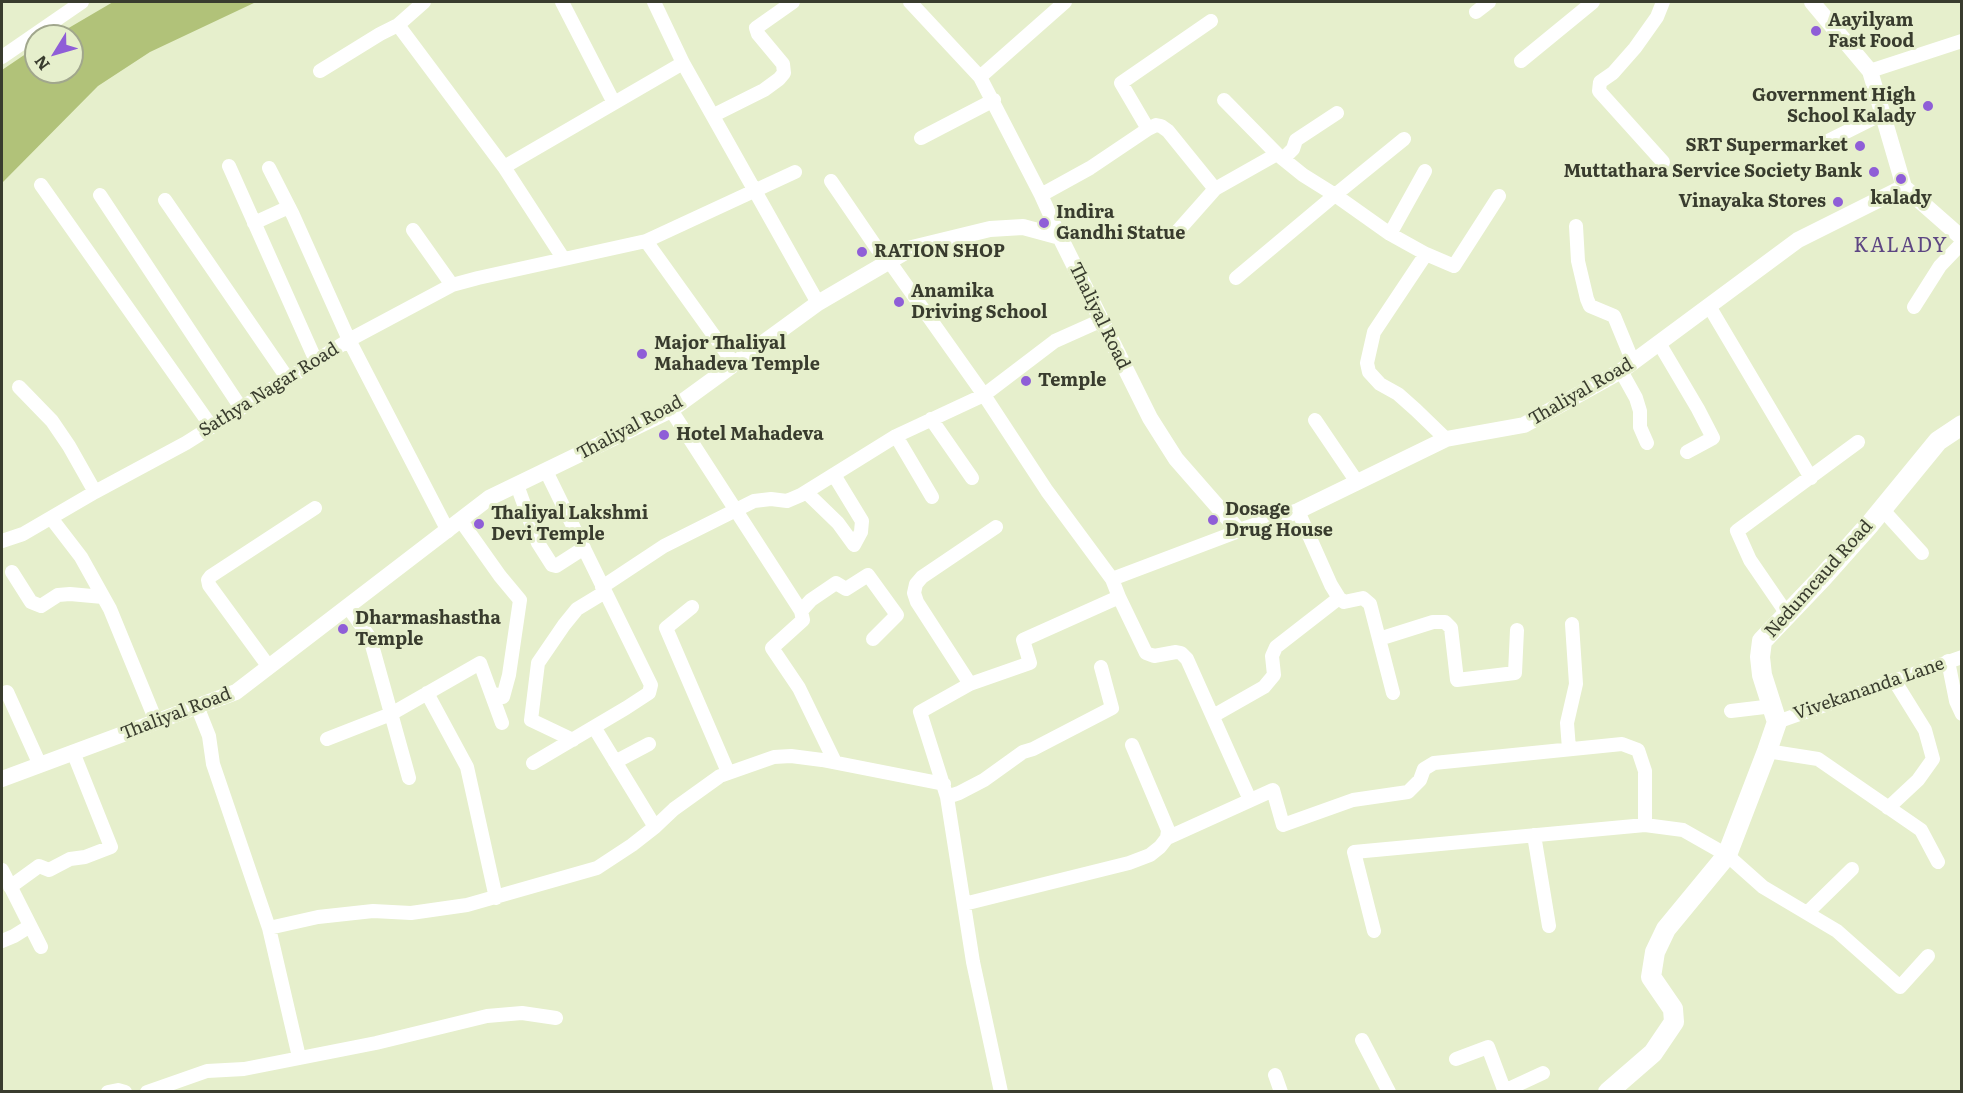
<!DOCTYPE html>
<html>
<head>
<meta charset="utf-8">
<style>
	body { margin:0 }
	#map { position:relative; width:1963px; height:1093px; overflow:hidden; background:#e6efcc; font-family:Literata,serif }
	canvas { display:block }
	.frame { position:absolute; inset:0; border:3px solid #393c2e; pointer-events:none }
	.north { position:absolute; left:24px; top:24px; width:60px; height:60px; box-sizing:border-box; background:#e6efcc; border:2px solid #a1a78d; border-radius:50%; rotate:233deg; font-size:16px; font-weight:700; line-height:24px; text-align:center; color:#393c2e }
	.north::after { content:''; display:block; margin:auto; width:21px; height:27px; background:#8f5ed7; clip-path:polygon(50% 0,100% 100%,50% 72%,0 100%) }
</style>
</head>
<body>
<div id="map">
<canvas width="1963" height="1093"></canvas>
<div class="frame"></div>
<div class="north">N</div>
</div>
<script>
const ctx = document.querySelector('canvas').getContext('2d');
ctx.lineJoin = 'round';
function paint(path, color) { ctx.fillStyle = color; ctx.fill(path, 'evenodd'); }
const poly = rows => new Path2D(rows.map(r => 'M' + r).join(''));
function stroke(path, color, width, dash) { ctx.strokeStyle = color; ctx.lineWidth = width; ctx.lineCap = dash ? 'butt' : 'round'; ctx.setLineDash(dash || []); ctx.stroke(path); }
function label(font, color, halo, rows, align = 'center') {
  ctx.font = font + ' Literata,serif'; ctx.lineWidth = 6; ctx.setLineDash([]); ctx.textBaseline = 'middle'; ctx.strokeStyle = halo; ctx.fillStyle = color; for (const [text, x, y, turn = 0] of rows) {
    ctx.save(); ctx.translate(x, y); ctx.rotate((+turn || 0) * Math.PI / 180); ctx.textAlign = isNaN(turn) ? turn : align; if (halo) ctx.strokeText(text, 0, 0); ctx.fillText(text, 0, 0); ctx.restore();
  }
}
const water = poly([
	[113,2,256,2,150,52,98,86,2,183,2,70,36,47,36,72,72,72,72,36,55,36]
]);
const minor = poly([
	[562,2,614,103],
	[654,2,683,63],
	[910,2,980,77],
	[1476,12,1489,2],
	[398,25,504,167,563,258],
	[2,57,82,2],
	[1521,61,1593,2],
	[320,71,380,34,398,25,424,2],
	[1870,71,1962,41],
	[1224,100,1277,154],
	[714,115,764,90,779,79,784,73,783,64,758,34,756,28,793,2],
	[1148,129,1121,83,1211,21],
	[921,138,994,100],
	[1818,146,1882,114],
	[1283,159,1293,149,1296,140,1337,113],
	[1663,162,1599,91,1600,82,1613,73,1635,48,1657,17,1663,2],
	[229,166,316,361],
	[504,167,683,63,818,303],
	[269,168,293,215,349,340,452,285,478,278,646,241,795,172],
	[831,181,887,263],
	[41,185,211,426],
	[100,195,241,408],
	[1041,195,1090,168,1148,129,1156,125,1161,126,1168,131,1215,189,1277,154,1303,175,1335,195,1390,234,1426,254],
	[165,200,288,379],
	[254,223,289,207],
	[1576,226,1578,261,1587,299,1590,306,1614,316,1633,362],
	[413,230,452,285],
	[1176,233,1215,189],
	[1390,234,1425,171],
	[1060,237,1041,195,980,77,1065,2],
	[646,241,735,365],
	[889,261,984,395,1047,491,1112,579,1119,597,1023,640,1030,663,970,684,920,712,947,797,973,962,1001,1092],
	[1236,278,1335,195,1404,139],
	[1709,306,1811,478],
	[1914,307,1940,266,1962,243],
	[1659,343,1698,409,1713,438,1687,452],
	[1621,371,1636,398,1640,411,1640,427,1647,443],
	[19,387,52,421,69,446,95,492],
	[671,410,801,611,803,620,772,648,799,688,835,762],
	[931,419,972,478],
	[1315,420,1357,482],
	[896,436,932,497],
	[1446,439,1416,410,1398,394,1380,384,1369,372,1367,363,1374,332,1426,254,1454,266,1499,196],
	[517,485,538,543,552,565,556,566,584,548],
	[806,492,838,523,854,545,861,532,862,521,834,475],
	[1882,509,1922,553],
	[1298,511,1331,585,1339,598,1344,602,1363,598,1370,604,1393,693],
	[51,518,81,557,110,609,156,721],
	[461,521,500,576,520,600,509,675,503,697,491,693],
	[2,541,23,534,95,492,186,443,349,340,448,531],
	[12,572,31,602,41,606,58,595,70,594,103,597],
	[1112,579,1239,531],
	[602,587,664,546,754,501,771,499,787,501,801,495,896,436,984,395,1055,341,1102,320],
	[1119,597,1146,653,1154,656,1176,652,1181,653,1187,659,1250,800],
	[348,607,370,638,409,778],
	[692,607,666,628,728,772],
	[801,611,811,600,836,583,846,589,868,575,897,615,873,639],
	[1787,614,1750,560,1737,531,1858,442],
	[1379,639,1433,622,1445,622,1451,628,1457,680,1515,673,1517,630],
	[1948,661,1956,701,1962,714],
	[269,667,209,585,208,580,211,576,315,508],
	[970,684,917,602,914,593,916,584,922,577,996,527],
	[7,692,40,765],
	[427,693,467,767,496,898],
	[197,706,209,736,213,764,269,928,299,1057],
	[1731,711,1773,706],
	[1213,716,1264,687,1274,675,1272,656,1276,647,1339,598],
	[1777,722,1962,657],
	[594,727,655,827],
	[327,739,391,714,480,663,502,723],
	[573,740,531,720,538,663,564,625,577,609,605,592],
	[1569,749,1567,723,1576,684,1572,624],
	[1767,751,1818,759,1921,830,1938,862],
	[615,762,649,744],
	[533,763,626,708,649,693,651,685,546,471],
	[947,797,959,793,984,780,1023,752,1033,749,1112,708,1101,667],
	[1888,808,1918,780,1933,759,1925,730,1894,680],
	[1534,835,1549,926],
	[1167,838,1273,790,1283,825,1353,800,1408,792,1420,780,1424,769,1434,763,1622,744,1638,750,1645,771,1645,825],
	[2,870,41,947],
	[10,887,39,866,49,870,70,859,85,857,111,847,73,752],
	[964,904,1129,863,1150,855,1160,847,1167,838,1168,830,1132,745],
	[1808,912,1852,869],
	[269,928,318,917,373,911,411,913,467,905,597,868,632,845,655,827,674,809,720,776,774,757,791,756,822,760,944,784],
	[1374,931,1354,852,1645,825,1683,830,1727,855,1763,887,1837,931,1900,987,1928,956],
	[2,941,14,936,30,926],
	[1362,1040,1389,1092],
	[1456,1059,1488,1047,1505,1092],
	[1275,1075,1281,1092],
	[1504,1091,1543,1073],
	[108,1092,118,1090,125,1092],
	[147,1092,207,1071,244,1069,376,1043,487,1016,522,1013,556,1018]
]);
const tertiary = poly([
	[1812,2,1870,71,1904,187,1962,238],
	[2,779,236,692,489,498,671,410,818,303,912,248,990,229,1023,227,1060,237,1150,418,1176,459,1239,531,1298,511,1446,439,1524,425,1621,371,1798,240,1904,187]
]);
const secondary = poly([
	[1608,1092,1653,1053,1674,1022,1673,1009,1651,977,1655,952,1666,929,1727,855,1767,751,1777,722,1762,675,1760,657,1762,641,1822,578,1870,524,1938,441,1962,425]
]);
const markers = [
	[1816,31,6,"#8f5ed7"],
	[1928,106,6,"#8f5ed7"],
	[1860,146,6,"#8f5ed7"],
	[1874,172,6,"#8f5ed7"],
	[1901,179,6,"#8f5ed7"],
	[1838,202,6,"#8f5ed7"],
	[1044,223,6,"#8f5ed7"],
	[862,252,6,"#8f5ed7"],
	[899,302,6,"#8f5ed7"],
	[642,354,6,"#8f5ed7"],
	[1026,381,6,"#8f5ed7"],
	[664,435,6,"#8f5ed7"],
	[1213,520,6,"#8f5ed7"],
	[479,524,6,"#8f5ed7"],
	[343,629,6,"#8f5ed7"]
];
const poiNames = [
	["Aayilyam",1828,21],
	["Fast Food",1828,42],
	["Government High",1916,96,"right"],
	["School Kalady",1916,117,"right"],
	["SRT Supermarket",1848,146,"right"],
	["Muttathara Service Society Bank",1862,172,"right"],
	["kalady",1901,199,"center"],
	["Vinayaka Stores",1826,202,"right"],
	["Indira",1056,213],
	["Gandhi Statue",1056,234],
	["RATION SHOP",874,252],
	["Anamika",911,292],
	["Driving School",911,313],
	["Major Thaliyal",654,344],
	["Mahadeva Temple",654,365],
	["Temple",1038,381],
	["Hotel Mahadeva",676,435],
	["Dosage",1225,510],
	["Drug House",1225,531],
	["Thaliyal Lakshmi",491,514],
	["Devi Temple",491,535],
	["Dharmashastha",355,619],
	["Temple",355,640]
];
const streetNames = [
	["Thaliyal Road",1099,316,64],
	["Sathya Nagar Road",269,390,-32],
	["Thaliyal Road",1581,392,-30],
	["Thaliyal Road",630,428,-28],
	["Nedumcaud Road",1819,579,-48],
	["Vivekananda Lane",1869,689,-19],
	["Thaliyal Road",176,714,-21]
];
const neighbourhoodNames = [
	["KALADY",1901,246]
];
paint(water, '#b1c279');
stroke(minor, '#fff', 14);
stroke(tertiary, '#fff', 16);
stroke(secondary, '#fff', 20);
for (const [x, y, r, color] of markers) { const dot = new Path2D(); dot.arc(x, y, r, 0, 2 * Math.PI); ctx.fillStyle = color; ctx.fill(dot); stroke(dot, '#e6efcc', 2); }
label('bold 18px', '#393c2e', '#e6efcc', poiNames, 'left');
label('18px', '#393c2e', '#e6efcc', streetNames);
ctx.letterSpacing = '1.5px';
label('20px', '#5d4683', '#e6efcc', neighbourhoodNames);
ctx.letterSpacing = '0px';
</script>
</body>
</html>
